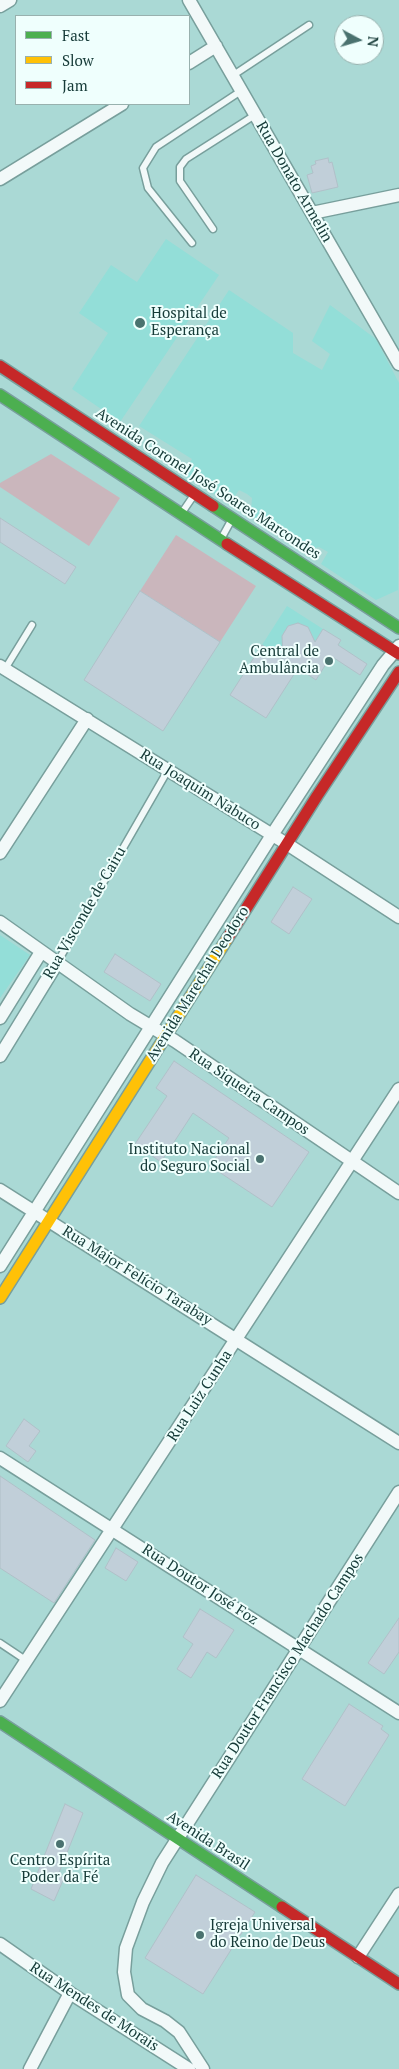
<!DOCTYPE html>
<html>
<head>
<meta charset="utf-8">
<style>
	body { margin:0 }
	#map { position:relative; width:399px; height:2069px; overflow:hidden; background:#aad9d5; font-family:"PT Serif",serif }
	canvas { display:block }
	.legend { position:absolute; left:15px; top:15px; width:175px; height:90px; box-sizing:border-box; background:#effffd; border:1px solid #98b1ae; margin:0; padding:6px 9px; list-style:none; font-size:15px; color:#163b38 }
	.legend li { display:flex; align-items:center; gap:10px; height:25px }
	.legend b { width:25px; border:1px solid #98b1ae }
	.north { position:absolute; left:334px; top:15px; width:50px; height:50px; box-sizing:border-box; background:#effffd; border:1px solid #98b1ae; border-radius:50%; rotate:96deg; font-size:14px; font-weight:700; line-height:20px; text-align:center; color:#163b38 }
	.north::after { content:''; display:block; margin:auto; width:18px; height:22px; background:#4a726f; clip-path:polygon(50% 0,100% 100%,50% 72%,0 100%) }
</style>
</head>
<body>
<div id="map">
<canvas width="399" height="2069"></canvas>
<ul class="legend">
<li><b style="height:6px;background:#4caf50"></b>Fast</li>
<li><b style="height:6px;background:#ffc107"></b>Slow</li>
<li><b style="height:6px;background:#c62828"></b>Jam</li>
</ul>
<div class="north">N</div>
</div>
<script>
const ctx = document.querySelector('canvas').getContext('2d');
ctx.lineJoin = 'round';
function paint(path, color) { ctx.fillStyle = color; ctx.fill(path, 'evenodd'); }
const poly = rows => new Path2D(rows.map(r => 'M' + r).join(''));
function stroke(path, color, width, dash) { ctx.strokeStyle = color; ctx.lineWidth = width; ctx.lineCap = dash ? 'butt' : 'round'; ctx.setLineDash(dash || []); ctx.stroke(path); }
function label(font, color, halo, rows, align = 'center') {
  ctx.font = font + ' "PT Serif",serif'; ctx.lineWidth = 4; ctx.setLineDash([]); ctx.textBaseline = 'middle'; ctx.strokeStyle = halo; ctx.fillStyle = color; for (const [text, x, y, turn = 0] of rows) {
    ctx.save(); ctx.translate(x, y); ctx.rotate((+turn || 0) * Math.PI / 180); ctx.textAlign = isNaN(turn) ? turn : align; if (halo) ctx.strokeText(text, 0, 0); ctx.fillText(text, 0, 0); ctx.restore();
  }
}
const built = poly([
	[166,239,219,275,120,422,72,389,108,333,79,313,111,265,137,282],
	[229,290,293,333,293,353,322,370,330,354,312,341,330,305,376,339,399,383,398,590,376,600,321,564,328,552,319,547,304,551,256,521,251,512,252,498,247,494,239,490,230,503,183,475,192,459,139,426],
	[287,606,323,629,298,668,262,645],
	[0,935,30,955,0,998]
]);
const green = poly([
	[51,454,120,498,89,546,0,487,0,483],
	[176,535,256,586,220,642,140,591]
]);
const building = poly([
	[328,158,329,163,332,162,338,187,312,193,307,175,313,173,311,166,316,164,315,161,328,158],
	[0,518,76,567,65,584,0,542,0,518],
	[140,591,220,642,163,731,84,680,140,591],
	[298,623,308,627,315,642,323,629,341,640,338,645,367,664,360,675,331,656,316,680,298,668,266,718,230,695,262,645,283,659,282,636,288,626,298,623],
	[293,887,312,899,289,934,271,922,293,887],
	[115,954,161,984,150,1001,104,972,115,954],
	[174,1061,309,1152,272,1207,210,1166,229,1138,193,1113,161,1162,135,1144,167,1096,156,1088,174,1061],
	[24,1419,40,1431,29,1446,36,1451,28,1462,6,1446,24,1419],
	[0,1476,95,1540,54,1603,0,1568,0,1476],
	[116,1548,138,1562,126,1581,105,1568,116,1548],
	[200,1609,234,1630,216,1658,207,1652,191,1678,177,1669,193,1644,183,1637,200,1609],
	[399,1618,399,1652,384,1674,368,1663,399,1618],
	[349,1704,383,1726,381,1729,389,1735,345,1806,302,1779,349,1704],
	[65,1804,83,1813,58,1875,64,1878,54,1901,31,1889,65,1804],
	[196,1875,255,1912,203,1994,145,1958,196,1875]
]);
const lane = poly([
	[232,76,309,25],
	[213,229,180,181,180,167,186,159,255,115],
	[192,243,148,188,143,168,156,147,241,91],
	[181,514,194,495],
	[221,539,232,519],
	[5,669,32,625],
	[57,963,168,770],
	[0,1643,27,1661]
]);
const street = poly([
	[189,0,399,364],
	[0,6,10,0],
	[189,63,216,46],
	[0,179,122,104],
	[312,213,399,195],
	[0,666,287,844,399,917],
	[0,853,87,719],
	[0,922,130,1014,175,1041,399,1193],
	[0,1018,41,952],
	[0,1056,57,963],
	[0,1190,399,1443],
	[0,1266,272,835,383,665,399,646],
	[0,1458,399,1713],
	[0,1701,399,1089],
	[0,1944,70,1993,189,2069],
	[358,1957,399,1894],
	[30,2069,70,1993],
	[203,2069,179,2032,165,2021,142,2009,128,1995,124,1972,126,1948,143,1902,162,1863,399,1492]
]);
const fast = poly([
	[0,395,227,544],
	[213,506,399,628],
	[0,1722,282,1907]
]);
const slow = poly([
	[0,1298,227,939]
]);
const jam = poly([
	[0,366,213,506],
	[227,544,399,654],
	[227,939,317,796,399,672],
	[282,1907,399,1984]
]);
const markers = [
	[140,323,6,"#4a726f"],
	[329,661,5,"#4a726f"],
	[260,1159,5,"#4a726f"],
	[60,1844,5,"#4a726f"],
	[200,1935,5,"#4a726f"]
];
const streetNames = [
	["Rua Donato Armelin",294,182,60],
	["Avenida Coronel José Soares Marcondes",208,484,33],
	["Rua Joaquim Nabuco",200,790,32],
	["Rua Visconde de Cairu",85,913,-60],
	["Avenida Marechal Deodoro",198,984,-58],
	["Rua Siqueira Campos",249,1092,34],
	["Rua Major Felício Tarabay",137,1276,32],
	["Rua Luiz Cunha",200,1396,-57],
	["Rua Doutor José Foz",200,1585,33],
	["Rua Doutor Francisco Machado Campos",288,1666,-57],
	["Avenida Brasil",208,1841,33],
	["Rua Mendes de Morais",94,2007,33]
];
const poiNames = [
	["Hospital de",151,314],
	["Esperança",151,331],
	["Central de",319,652,"right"],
	["Ambulância",319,669,"right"],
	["Instituto Nacional",250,1150,"right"],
	["do Seguro Social",250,1167,"right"],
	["Centro Espírita",60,1861,"center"],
	["Poder da Fé",60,1878,"center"],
	["Igreja Universal",210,1926],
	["do Reino de Deus",210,1943]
];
paint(built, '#93ded8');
paint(green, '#cab6bc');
paint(building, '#c1cfd9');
stroke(building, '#b0c0c8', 1);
stroke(lane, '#789f9c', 9);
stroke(street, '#789f9c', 15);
stroke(fast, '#789f9c', 14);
stroke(slow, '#789f9c', 14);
stroke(jam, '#789f9c', 14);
stroke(lane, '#f2f9f9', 6);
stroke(street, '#f2f9f9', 12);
stroke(fast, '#4caf50', 11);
stroke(slow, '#ffc107', 11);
stroke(jam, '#c62828', 11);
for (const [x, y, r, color] of markers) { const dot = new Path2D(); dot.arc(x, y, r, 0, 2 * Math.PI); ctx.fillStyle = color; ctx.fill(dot); stroke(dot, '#effffd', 2); }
label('15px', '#163b38', '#effffd', streetNames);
label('15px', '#163b38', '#effffd', poiNames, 'left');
</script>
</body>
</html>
